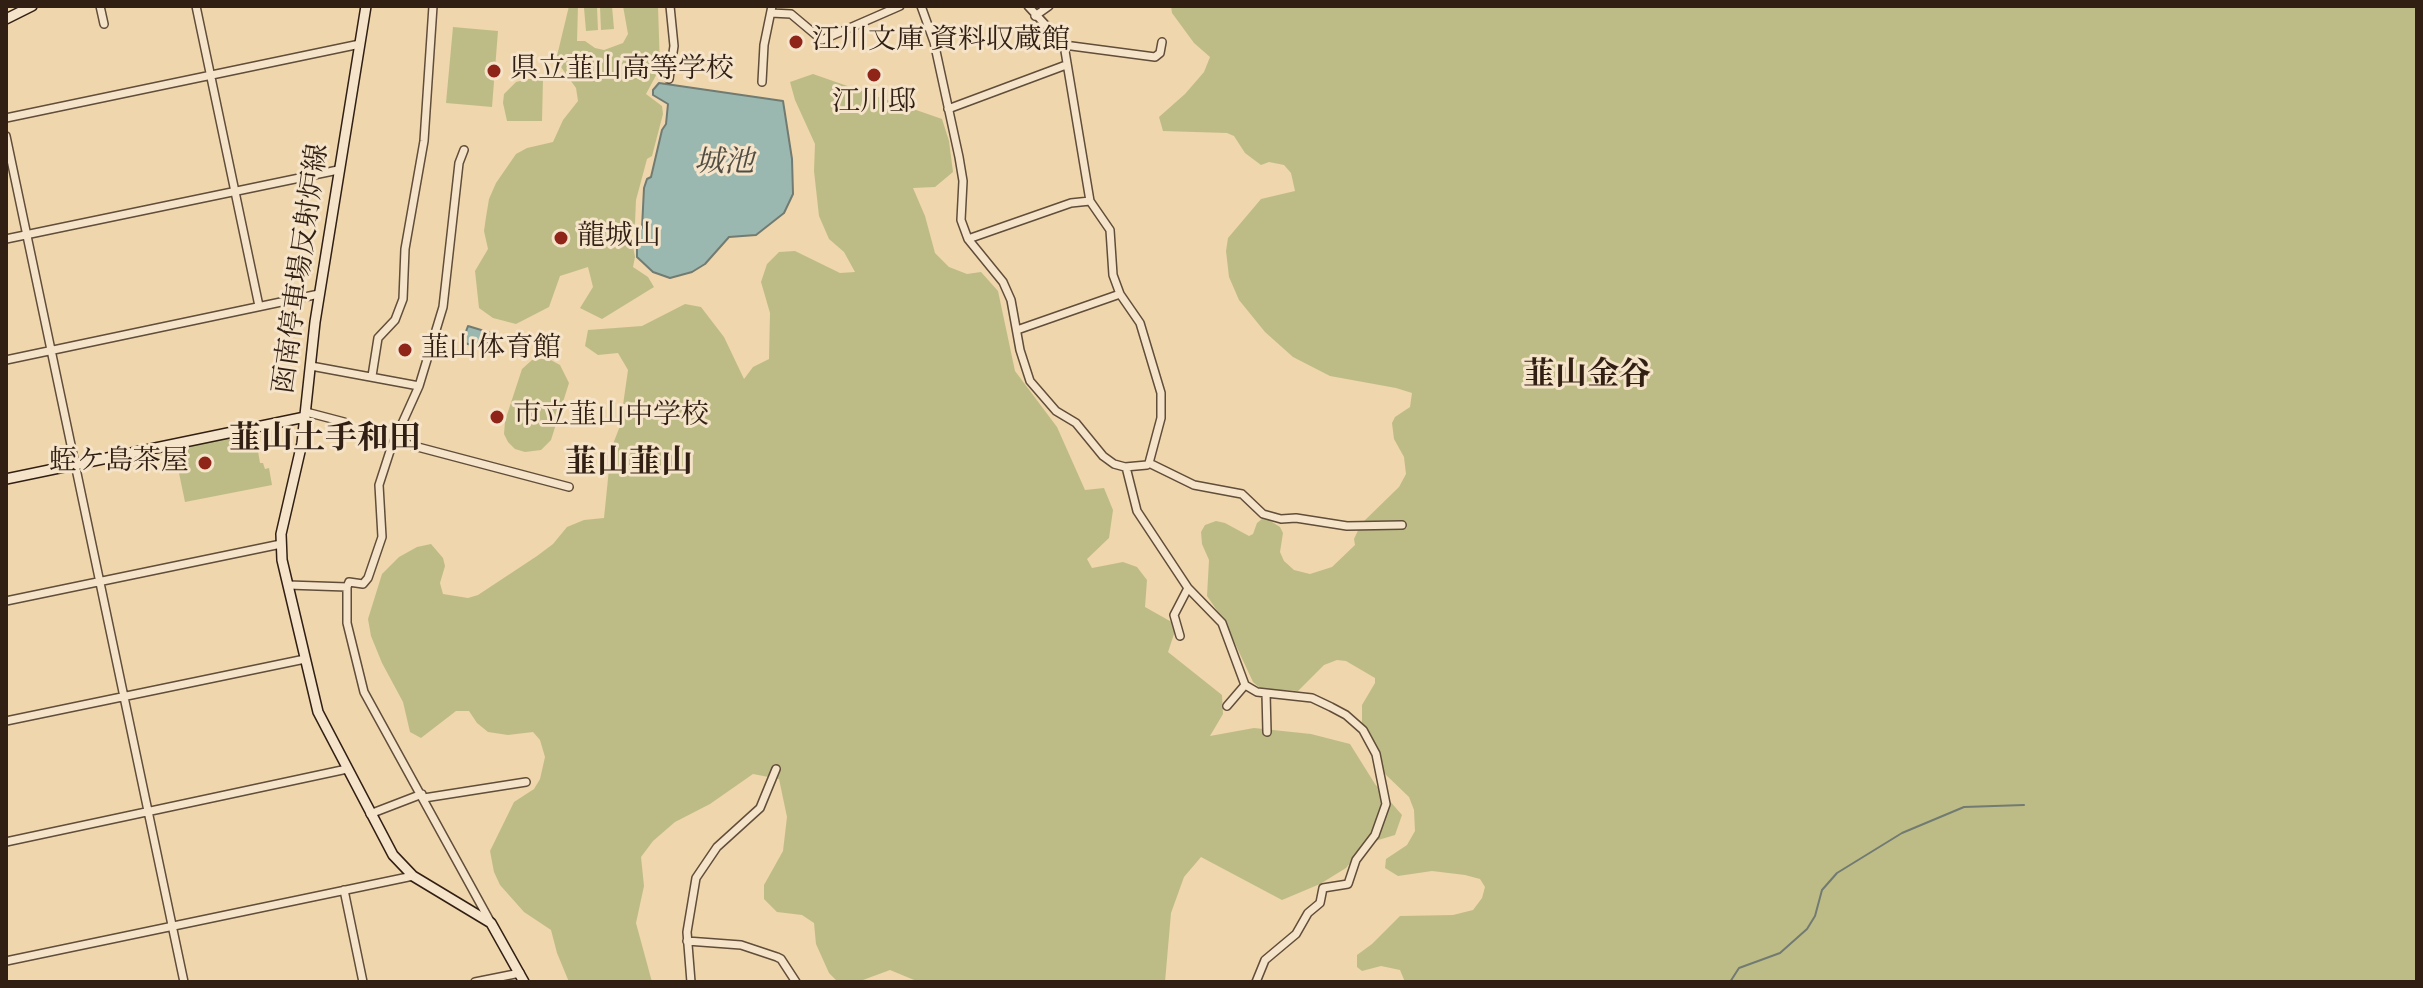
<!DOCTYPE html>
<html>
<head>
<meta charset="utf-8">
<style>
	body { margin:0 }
	#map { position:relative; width:2423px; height:988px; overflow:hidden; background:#efd6ac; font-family:"IM FELL DW Pica",serif }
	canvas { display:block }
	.frame { position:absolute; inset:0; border:8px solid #311f14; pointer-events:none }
</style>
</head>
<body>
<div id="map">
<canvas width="2423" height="988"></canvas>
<div class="frame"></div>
</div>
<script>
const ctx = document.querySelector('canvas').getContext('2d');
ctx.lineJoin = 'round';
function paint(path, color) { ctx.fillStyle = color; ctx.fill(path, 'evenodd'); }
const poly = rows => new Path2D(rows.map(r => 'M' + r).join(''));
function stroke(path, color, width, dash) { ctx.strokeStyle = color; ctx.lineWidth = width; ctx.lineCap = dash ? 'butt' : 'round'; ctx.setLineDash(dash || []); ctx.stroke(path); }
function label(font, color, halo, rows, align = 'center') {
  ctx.font = font + ' "IM FELL DW Pica","Noto Serif JP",serif'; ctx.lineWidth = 6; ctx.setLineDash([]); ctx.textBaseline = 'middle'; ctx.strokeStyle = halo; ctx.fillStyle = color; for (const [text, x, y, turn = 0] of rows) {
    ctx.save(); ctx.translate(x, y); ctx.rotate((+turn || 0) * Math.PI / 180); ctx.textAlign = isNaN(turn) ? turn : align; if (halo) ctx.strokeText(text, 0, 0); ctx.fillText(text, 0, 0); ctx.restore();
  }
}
const green = poly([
	[569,6,578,6,577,41,585,41,595,48,604,50,623,43,628,34,623,6,658,6,660,68,646,94,662,106,663,114,652,156,647,159,636,200,635,223,631,236,635,257,633,267,648,277,654,287,602,319,580,308,593,287,588,267,560,276,549,307,516,324,493,318,479,308,475,271,488,249,484,231,486,217,489,199,496,183,516,154,527,148,553,142,563,120,578,101,576,88,556,60],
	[612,6,614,29,601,30,600,7],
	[1171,6,2417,6,2417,982,1405,982,1400,970,1381,966,1362,971,1357,967,1357,955,1372,944,1400,916,1453,915,1473,910,1482,898,1485,887,1480,879,1465,875,1432,871,1398,876,1385,868,1386,859,1407,845,1415,831,1414,810,1409,797,1384,773,1362,723,1362,705,1375,683,1375,678,1346,661,1337,660,1324,665,1298,691,1261,689,1253,682,1225,622,1207,596,1209,560,1202,544,1201,532,1205,525,1216,521,1225,523,1249,536,1253,534,1257,523,1262,519,1269,520,1280,527,1283,533,1280,552,1284,561,1294,570,1310,574,1332,567,1355,545,1354,539,1361,524,1399,487,1406,474,1404,457,1394,439,1392,423,1395,417,1410,407,1412,393,1396,388,1330,376,1293,357,1265,332,1239,300,1229,277,1226,251,1228,238,1261,199,1295,191,1291,173,1284,165,1269,162,1261,165,1245,153,1234,136,1227,133,1163,131,1159,117,1185,94,1204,72,1210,57,1194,43,1172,13],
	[597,7,598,30,586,31,584,8],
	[453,27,498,31,492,107,446,103],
	[813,74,942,119,949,141,953,172,935,187,913,188,925,216,935,253,949,267,967,274,981,272,998,291,1015,371,1057,427,1085,490,1104,488,1113,510,1109,538,1087,559,1092,568,1123,562,1137,567,1147,580,1145,607,1177,625,1168,652,1222,695,1223,714,1210,736,1254,728,1311,734,1350,744,1375,784,1402,815,1395,835,1365,844,1346,868,1320,884,1282,900,1201,857,1184,877,1171,913,1165,982,919,982,890,970,863,980,838,982,829,973,816,944,814,923,802,915,777,912,764,899,764,885,783,851,787,817,779,779,753,774,710,804,675,822,653,841,641,857,644,886,636,923,652,982,569,982,557,953,551,930,524,912,500,885,494,872,490,851,514,802,534,789,540,779,545,757,540,740,533,732,508,735,488,732,477,723,469,711,456,711,421,738,410,732,403,702,382,663,371,636,368,619,382,574,399,557,417,547,431,544,443,558,445,566,440,583,443,594,468,598,478,595,537,556,553,544,567,527,584,520,604,518,611,449,620,426,628,370,618,353,598,355,585,346,588,330,642,326,685,304,701,307,724,337,744,379,753,367,769,359,770,313,761,282,767,264,779,252,795,251,840,273,855,272,844,252,829,239,819,216,814,171,815,144,795,100,790,82],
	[528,79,543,79,542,121,507,121,503,103,504,94,516,82],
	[540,359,549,359,560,365,569,383,551,440,541,450,525,452,515,449,508,442,504,434,505,421,522,369,532,360],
	[255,433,260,463,263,463,265,469,269,468,272,485,185,502,174,449]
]);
const water = poly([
	[659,83,783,101,792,159,793,194,784,213,756,235,729,237,705,264,692,272,670,278,653,272,637,257,637,230,642,228,644,188,647,179,651,177,662,130,666,124,668,104,653,95,653,90,659,83],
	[468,326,491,333,486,350,462,342,468,326]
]);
const stream = poly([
	[1730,982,1739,968,1780,953,1807,929,1815,916,1822,890,1837,873,1902,833,1964,807,2024,805]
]);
const street = poly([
	[100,6,104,24],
	[196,6,259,306],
	[921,6,934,42,959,157,963,181,961,220,968,239,1003,282,1011,300,1020,350,1030,381,1056,411,1076,423,1103,456,1114,464,1125,467,1147,465,1149,463,1194,485,1242,494,1263,514,1281,519,1296,518,1347,526,1402,525],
	[1028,6,1064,45,1090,201,1110,230,1113,275,1120,294,1140,323,1161,393,1161,418,1149,463],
	[771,13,791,14,822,40,900,6],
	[1035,16,1049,6],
	[1064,45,1155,57,1160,53,1162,42],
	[669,79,674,46,670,6],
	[762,82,764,45,772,6],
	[948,109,1066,65],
	[6,118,360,44],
	[6,136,184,982],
	[6,239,338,170],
	[968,239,1071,203,1090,201],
	[1017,330,1120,294],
	[6,360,319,294],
	[311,366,419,386],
	[372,376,378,338,395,320,403,299,405,249,424,141,433,6],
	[306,412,344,422],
	[395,441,569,487],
	[1126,467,1137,511,1188,588,1222,623,1245,685,1257,692,1312,698,1331,707,1346,715,1363,730,1376,754,1386,804,1375,835,1356,860,1348,884,1323,888,1320,903,1308,913,1296,934,1265,960,1256,982],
	[288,585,347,587,349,582,363,584,368,578,382,537,379,485,391,448,419,386,443,307,459,163,464,150],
	[347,587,347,623,364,692,491,923],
	[6,601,281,544],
	[1180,636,1174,615,1188,588],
	[1266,693,1267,732],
	[1227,706,1245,685],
	[6,721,305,659],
	[424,798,526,782],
	[370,814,422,794],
	[6,842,347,769],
	[344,890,363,982],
	[687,941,741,945,777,957,781,959,796,982],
	[6,961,413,876],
	[475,982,520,973],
	[691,982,687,932,696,878,717,847,760,808,776,769]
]);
const secondary = poly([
	[366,6,315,322,302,443,281,534,282,560,318,712,393,855,413,876,491,923,524,982],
	[6,19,32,6],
	[6,479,305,417]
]);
const markers = [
	[796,42,8,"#8f2418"],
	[494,71,8,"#8f2418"],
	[874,75,8,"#8f2418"],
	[561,238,8,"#8f2418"],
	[405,350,8,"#8f2418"],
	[497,417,8,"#8f2418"],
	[205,463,8,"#8f2418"]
];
const poiNames = [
	["江川文庫 資料収蔵館",812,42],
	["県立韮山高等学校",510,71],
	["江川邸",874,104,"center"],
	["龍城山",577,238],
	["韮山体育館",421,350],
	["市立韮山中学校",513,417],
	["蛭ケ島茶屋",189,463,"right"]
];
const streetNames = [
	["函南停車場反射炉線",303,269,-82]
];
const waterNames = [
	["城池",724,165]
];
const quarterNames = [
	["韮山金谷",1587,377],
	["韮山土手和田",325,441],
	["韮山韮山",629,465]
];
paint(green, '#bebc86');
paint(water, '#9bb8b0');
stroke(water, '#717b72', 2);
stroke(stream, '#717b72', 2);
stroke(street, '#604d3a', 10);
stroke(secondary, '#311f14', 12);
stroke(street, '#f5e4c9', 7);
stroke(secondary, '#f5e4c9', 9);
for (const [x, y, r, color] of markers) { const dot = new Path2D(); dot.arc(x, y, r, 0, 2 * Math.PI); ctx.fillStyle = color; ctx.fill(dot); stroke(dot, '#f5e4c9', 3); }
label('28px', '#311f14', '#f5e4c9', poiNames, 'left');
label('28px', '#311f14', '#f5e4c9', streetNames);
label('italic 30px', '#514d43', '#f5e4c9', waterNames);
label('bold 32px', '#311f14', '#f5e4c9', quarterNames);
</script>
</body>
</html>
